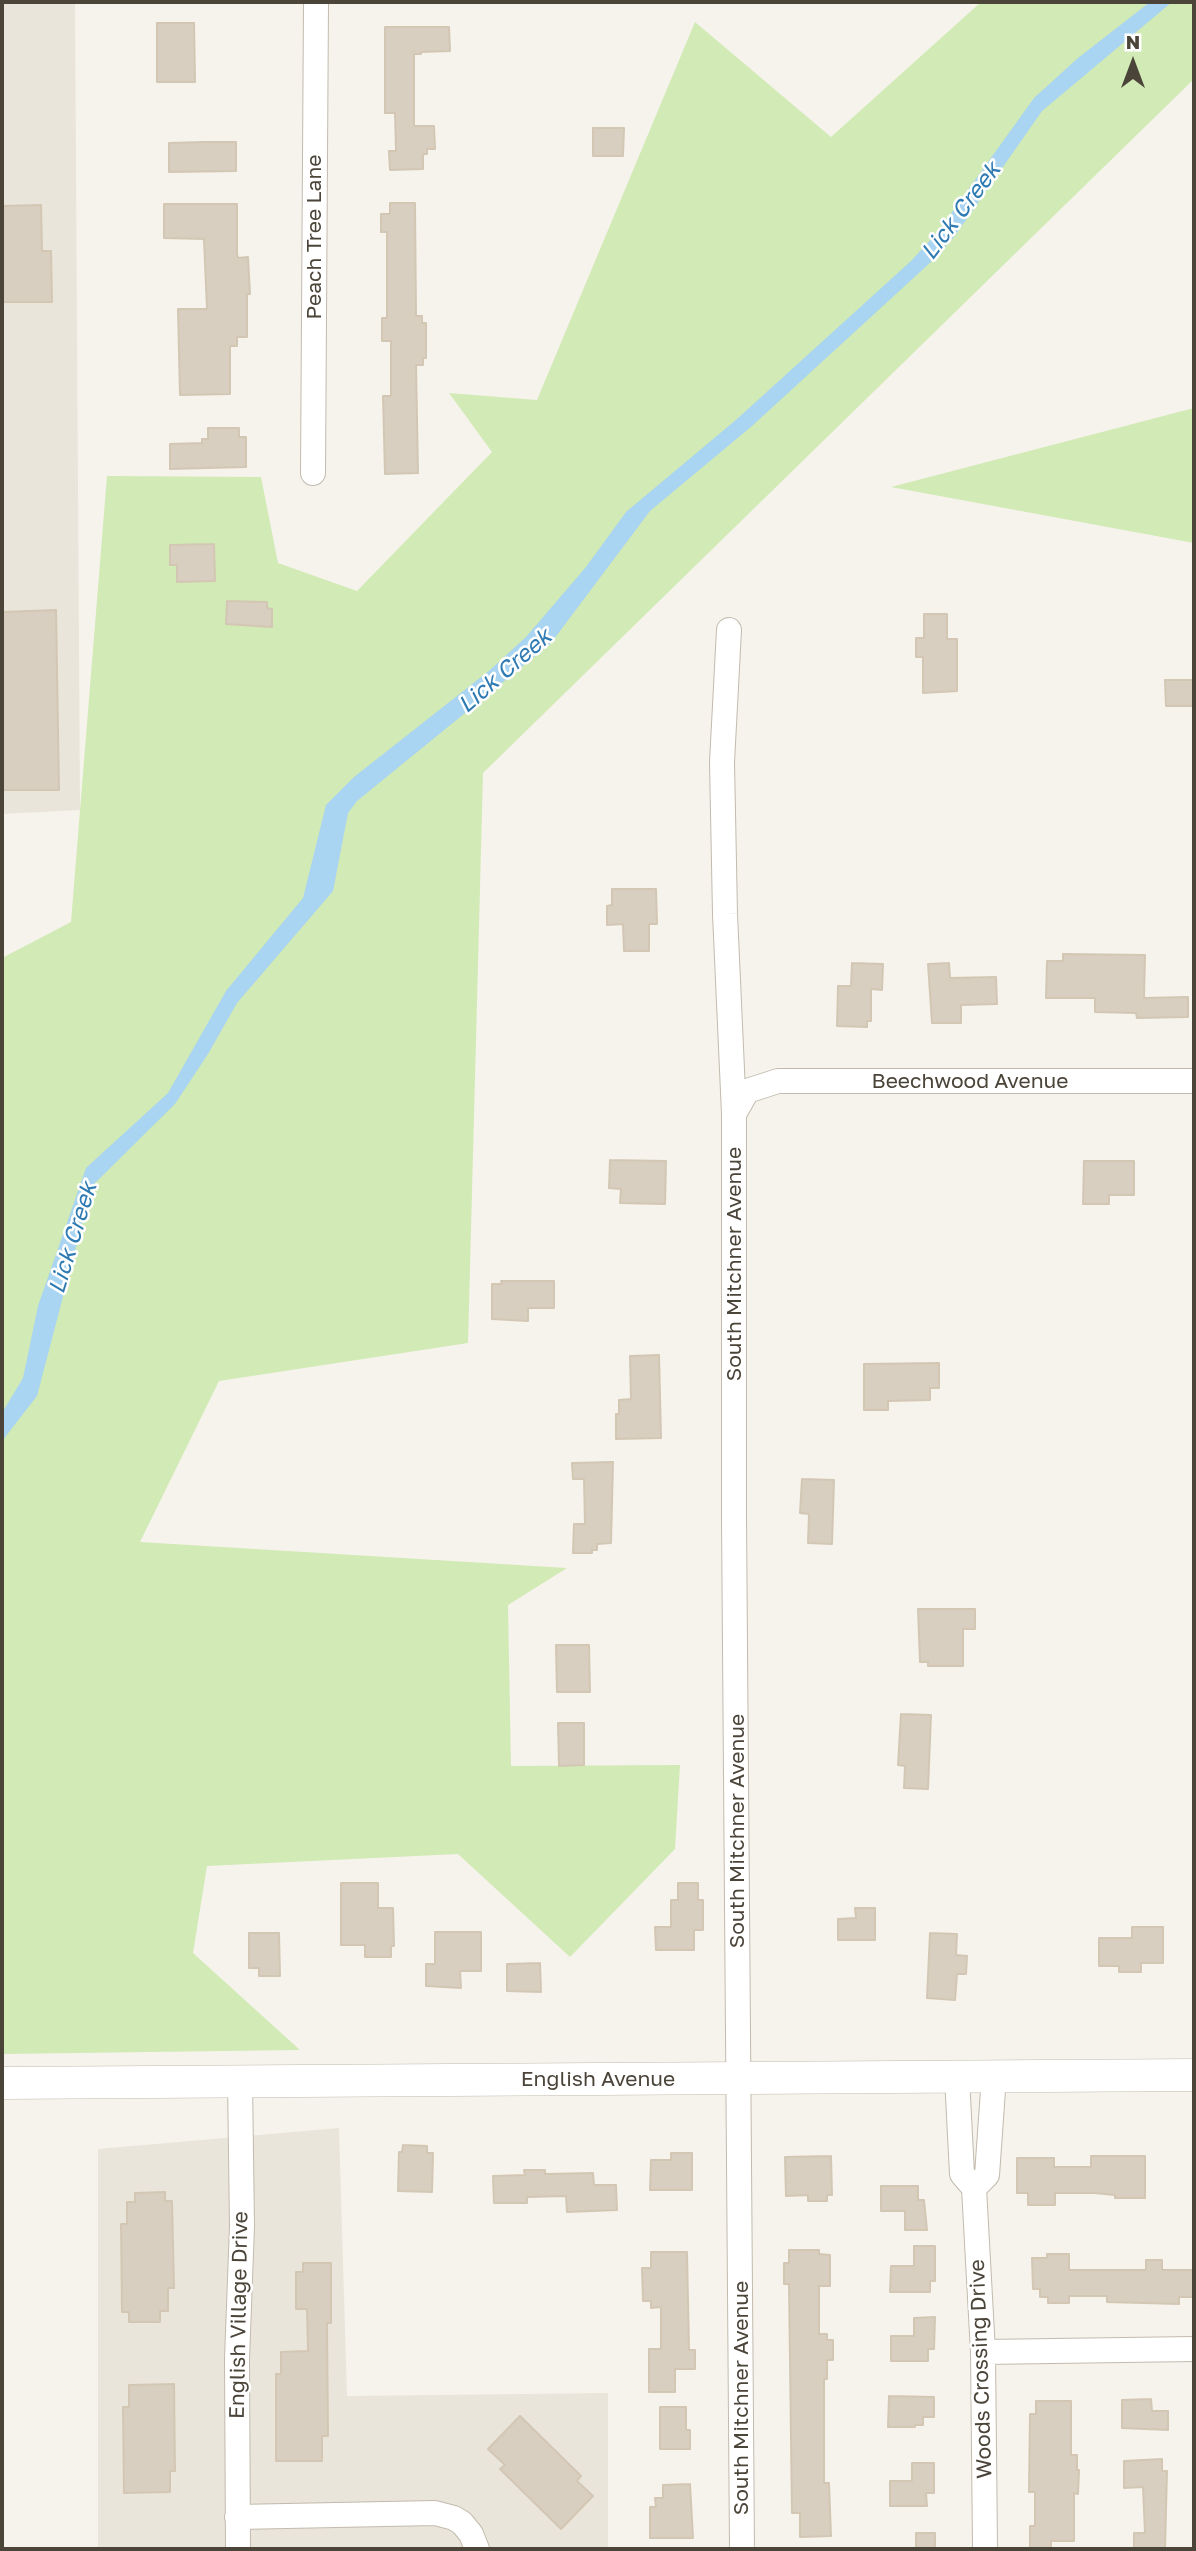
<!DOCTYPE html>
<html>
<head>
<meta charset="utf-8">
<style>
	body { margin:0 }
	#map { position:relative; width:1196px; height:2551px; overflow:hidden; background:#f6f3ec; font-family:"Golos Text",sans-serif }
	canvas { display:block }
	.frame { position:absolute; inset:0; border:4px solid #4b4439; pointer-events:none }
	.north { position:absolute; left:1098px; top:28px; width:70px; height:70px; -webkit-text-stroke:5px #fff; paint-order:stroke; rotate:0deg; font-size:19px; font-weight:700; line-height:28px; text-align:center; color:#4b4439 }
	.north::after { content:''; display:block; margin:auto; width:24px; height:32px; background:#4b4439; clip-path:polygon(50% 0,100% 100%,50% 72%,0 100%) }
</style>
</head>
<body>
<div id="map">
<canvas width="1196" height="2551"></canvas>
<div class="frame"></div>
<div class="north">N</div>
</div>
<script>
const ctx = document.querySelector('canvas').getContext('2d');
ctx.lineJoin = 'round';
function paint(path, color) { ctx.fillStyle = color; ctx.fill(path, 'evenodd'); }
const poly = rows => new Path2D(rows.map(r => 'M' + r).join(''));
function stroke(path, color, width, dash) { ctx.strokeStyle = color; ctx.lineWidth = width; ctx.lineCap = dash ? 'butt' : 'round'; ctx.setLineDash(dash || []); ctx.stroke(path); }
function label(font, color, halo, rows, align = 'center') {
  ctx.font = font + ' "Golos Text",sans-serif'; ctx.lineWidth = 5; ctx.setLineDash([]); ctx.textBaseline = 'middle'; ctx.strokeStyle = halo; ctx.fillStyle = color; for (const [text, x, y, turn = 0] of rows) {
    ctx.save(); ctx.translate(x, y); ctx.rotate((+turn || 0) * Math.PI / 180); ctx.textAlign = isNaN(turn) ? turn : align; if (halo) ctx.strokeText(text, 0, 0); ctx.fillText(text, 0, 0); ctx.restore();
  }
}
const residential = poly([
	[2,2,75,2,80,810,2,814],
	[339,2128,347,2396,608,2393,608,2549,98,2549,98,2149]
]);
const green = poly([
	[981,2,1194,2,1194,79,483,773,468,1343,219,1381,140,1542,567,1568,508,1605,511,1766,680,1765,675,1849,570,1957,458,1854,207,1866,193,1953,300,2050,2,2054,2,958,71,922,107,476,261,477,278,563,357,591,492,452,449,393,537,400,695,22,831,137],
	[1194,408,1194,543,891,487]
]);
const water = poly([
	[1150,2,1172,2,1042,111,954,237,932,261,752,426,650,511,551,643,357,801,348,813,333,891,237,1003,208,1054,175,1104,92,1186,37,1396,2,1441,2,1413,23,1378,38,1306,86,1168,168,1093,226,991,303,898,326,805,354,777,490,670,526,637,586,567,626,512,737,419,911,261,937,233,1034,98,1078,58]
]);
const building = poly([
	[157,23,194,23,195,82,157,82,157,23],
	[385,27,449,27,450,51,421,52,421,54,414,54,414,126,434,126,435,149,427,149,427,154,423,154,423,169,390,170,389,151,396,151,395,113,385,113,385,27],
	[593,128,624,128,623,156,593,156,593,128],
	[204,142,236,142,236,171,169,172,169,143,204,142],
	[390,203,415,203,416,316,422,316,422,323,426,323,426,358,423,358,423,365,416,365,418,473,385,474,383,396,391,396,391,341,382,341,382,318,387,318,387,232,381,232,381,214,390,214,390,203],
	[164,204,237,204,237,254,238,258,248,257,250,294,247,294,247,337,237,337,237,346,230,346,230,394,180,395,178,309,207,309,204,239,164,238,164,204],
	[41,205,42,251,51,251,52,302,2,302,2,206,41,205],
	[208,428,239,428,239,437,246,437,246,467,170,469,170,444,202,443,202,439,208,439,208,428],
	[214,544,215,581,177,582,177,565,170,565,170,545,214,544],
	[227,601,267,602,267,608,272,609,272,627,226,624,227,601],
	[56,610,59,790,2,790,2,612,56,610],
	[924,614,947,614,947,639,957,639,957,691,923,693,923,657,916,657,916,638,924,638,924,614],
	[1165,680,1194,680,1194,706,1166,706,1165,680],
	[612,889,656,889,657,924,649,924,649,951,624,951,623,924,607,925,607,906,612,905,612,889],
	[1063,954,1145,955,1144,998,1188,997,1188,1017,1137,1018,1136,1013,1095,1012,1095,998,1046,998,1047,961,1063,961,1063,954],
	[852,963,883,964,882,990,871,989,871,1021,867,1021,867,1027,837,1026,838,986,851,986,852,963],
	[949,963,950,978,996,977,997,1004,961,1005,961,1023,932,1023,928,964,949,963],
	[610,1160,666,1161,665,1204,620,1203,621,1189,609,1188,610,1160],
	[1084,1161,1134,1161,1134,1195,1109,1195,1109,1204,1083,1204,1084,1161],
	[501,1281,554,1281,554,1308,528,1308,528,1321,492,1319,492,1284,502,1284,501,1281],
	[659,1355,661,1438,616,1439,616,1414,619,1414,619,1400,631,1399,630,1356,659,1355],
	[939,1363,939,1388,930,1388,930,1400,888,1401,888,1410,864,1410,864,1364,939,1363],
	[613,1462,611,1543,597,1544,597,1550,592,1550,592,1553,573,1553,574,1524,585,1524,584,1479,573,1479,572,1463,613,1462],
	[802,1479,834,1480,832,1544,808,1543,809,1514,800,1513,802,1479],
	[918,1609,975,1609,975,1629,963,1629,963,1666,928,1666,928,1662,920,1662,918,1609],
	[556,1645,589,1645,590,1692,557,1692,556,1645],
	[901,1714,931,1715,928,1789,904,1788,905,1766,898,1765,901,1714],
	[558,1723,584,1723,584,1765,559,1766,558,1723],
	[341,1883,378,1883,378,1908,393,1908,394,1946,391,1946,391,1957,365,1957,365,1945,341,1945,341,1883],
	[678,1883,698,1883,698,1900,703,1900,703,1930,694,1930,694,1950,656,1950,655,1927,671,1927,671,1900,678,1900,678,1883],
	[855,1908,875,1908,875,1940,838,1940,838,1919,856,1918,855,1908],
	[1132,1927,1163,1927,1163,1963,1141,1963,1141,1972,1119,1972,1119,1966,1099,1966,1099,1938,1132,1938,1132,1927],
	[435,1932,481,1932,481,1971,460,1971,461,1988,426,1986,426,1964,435,1964,435,1932],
	[249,1933,279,1933,280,1976,259,1976,259,1968,249,1968,249,1933],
	[930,1933,957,1934,956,1955,967,1956,966,1974,957,1974,955,2000,927,1998,930,1933],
	[540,1963,541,1992,507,1991,507,1964,540,1963],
	[403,2145,427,2146,427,2153,433,2153,432,2192,398,2191,399,2152,402,2152,403,2145],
	[671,2153,692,2153,692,2190,650,2190,651,2160,671,2160,671,2153],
	[831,2156,832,2195,827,2195,827,2201,808,2201,808,2195,786,2196,785,2157,831,2156],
	[1091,2156,1145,2156,1145,2198,1115,2198,1115,2195,1094,2193,1055,2193,1055,2205,1028,2205,1028,2193,1017,2193,1017,2158,1054,2158,1054,2167,1091,2167,1091,2156],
	[524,2170,545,2170,545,2174,593,2173,594,2185,616,2185,617,2210,567,2212,566,2196,527,2197,527,2203,494,2203,493,2176,525,2175,524,2170],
	[881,2186,918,2186,918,2200,924,2200,927,2230,905,2230,905,2211,881,2211,881,2186],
	[165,2192,165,2201,172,2201,174,2288,168,2288,168,2311,160,2311,160,2322,129,2322,129,2312,122,2312,121,2224,127,2224,127,2202,135,2202,135,2193,165,2192],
	[914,2246,935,2246,935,2281,930,2281,930,2292,890,2292,891,2266,914,2266,914,2246],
	[789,2250,819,2250,819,2254,830,2255,830,2286,819,2286,819,2334,827,2334,827,2340,833,2340,833,2360,827,2360,827,2379,824,2379,824,2483,829,2483,831,2536,800,2537,800,2513,792,2513,789,2284,784,2284,784,2263,789,2263,789,2250],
	[651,2252,687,2252,689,2350,695,2350,695,2369,675,2369,675,2392,649,2392,649,2349,661,2349,661,2307,651,2308,651,2301,643,2301,642,2268,651,2268,651,2252],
	[1047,2254,1069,2254,1069,2270,1146,2270,1146,2260,1162,2260,1162,2270,1194,2270,1194,2297,1179,2297,1179,2304,1107,2302,1107,2296,1069,2296,1069,2303,1048,2303,1048,2297,1040,2297,1040,2289,1033,2289,1032,2258,1047,2258,1047,2254],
	[303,2263,331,2263,331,2323,327,2323,328,2436,322,2436,322,2461,276,2461,276,2374,281,2374,281,2352,308,2351,307,2309,296,2309,296,2272,303,2272,303,2263],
	[935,2317,934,2349,928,2349,928,2361,891,2361,891,2336,914,2336,914,2318,935,2317],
	[174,2384,175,2471,170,2471,170,2492,124,2493,123,2407,129,2407,129,2385,174,2384],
	[889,2396,934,2397,934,2417,923,2417,923,2425,915,2425,915,2427,888,2427,889,2396],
	[1151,2399,1152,2411,1168,2411,1168,2430,1122,2428,1122,2400,1151,2399],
	[1036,2401,1071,2401,1071,2455,1077,2455,1077,2470,1079,2470,1078,2494,1074,2493,1074,2541,1051,2541,1051,2549,1030,2549,1030,2526,1035,2526,1035,2492,1029,2492,1030,2414,1036,2414,1036,2401],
	[660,2407,686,2407,686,2430,690,2430,690,2449,660,2449,660,2407],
	[520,2416,581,2476,577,2481,593,2496,561,2529,500,2469,505,2465,488,2449,520,2416],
	[1162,2459,1162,2471,1167,2471,1165,2549,1134,2549,1134,2533,1145,2533,1143,2487,1124,2488,1124,2461,1162,2459],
	[912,2463,934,2463,934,2493,926,2493,927,2506,890,2506,890,2481,912,2481,912,2463],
	[690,2484,693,2538,650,2538,650,2507,656,2507,655,2498,663,2498,663,2485,690,2484],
	[916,2533,935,2533,935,2549,916,2549,916,2533]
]);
const minor = poly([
	[313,473,316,2],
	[729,630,722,762,725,914,734,1114],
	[957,2077,962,2174,974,2188,983,2352,985,2549],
	[974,2188,987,2175,994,2076],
	[983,2352,1194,2349],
	[237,2517,435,2513,454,2518,462,2523,471,2534,477,2549],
	[238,2549,237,2359,242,2226,240,2081],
	[742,2549,734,1518,734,1114,747,1091,778,1081,1194,1081]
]);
const tertiary = poly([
	[2,2083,1194,2075]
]);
const streetNames = [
	["Peach Tree Lane",314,237,-90],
	["Beechwood Avenue",970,1081],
	["South Mitchner Avenue",734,1264,-90],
	["South Mitchner Avenue",737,1831,-90],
	["English Avenue",598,2079],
	["English Village Drive",239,2315,-89],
	["Woods Crossing Drive",981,2369,-92],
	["South Mitchner Avenue",741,2398,-90]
];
const waterNames = [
	["Lick Creek",961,211,-53],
	["Lick Creek",505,671,-41],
	["Lick Creek",73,1238,-73]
];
paint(residential, '#eae5da');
paint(green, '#d2eab5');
paint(water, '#a9d4f2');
paint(building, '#d8cfc1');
stroke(building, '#d3c7b4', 2);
stroke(minor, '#c2bbae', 26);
stroke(tertiary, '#c2bbae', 33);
stroke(minor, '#fff', 24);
stroke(tertiary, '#fff', 32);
label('21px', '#4b4439', '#fff', streetNames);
label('italic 23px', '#2e7ab2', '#fff', waterNames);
</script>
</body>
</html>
